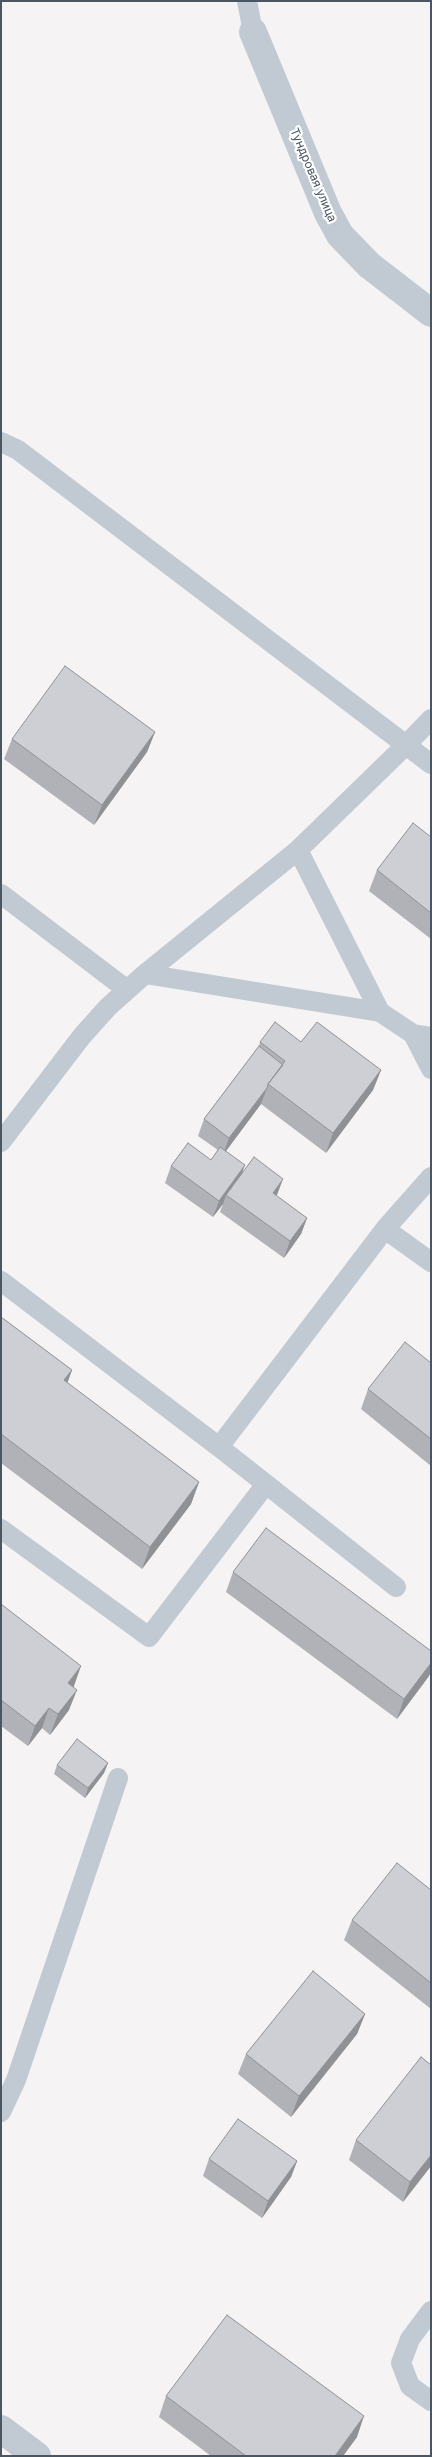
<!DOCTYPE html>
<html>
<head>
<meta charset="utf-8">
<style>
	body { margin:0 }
	#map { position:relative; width:432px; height:2457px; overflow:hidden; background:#f5f3f3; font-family:Inter,sans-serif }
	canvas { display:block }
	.frame { position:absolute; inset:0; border:2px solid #4a5661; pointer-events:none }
</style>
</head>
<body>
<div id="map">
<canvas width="432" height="2457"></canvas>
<div class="frame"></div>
</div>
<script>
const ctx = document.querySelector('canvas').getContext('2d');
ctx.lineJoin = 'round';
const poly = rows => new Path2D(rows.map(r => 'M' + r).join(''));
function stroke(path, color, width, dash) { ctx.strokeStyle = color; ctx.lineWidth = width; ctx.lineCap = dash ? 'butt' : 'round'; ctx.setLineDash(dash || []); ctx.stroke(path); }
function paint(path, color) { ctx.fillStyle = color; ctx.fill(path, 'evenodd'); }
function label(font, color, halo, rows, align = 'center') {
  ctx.font = font + ' Inter,sans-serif'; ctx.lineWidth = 4.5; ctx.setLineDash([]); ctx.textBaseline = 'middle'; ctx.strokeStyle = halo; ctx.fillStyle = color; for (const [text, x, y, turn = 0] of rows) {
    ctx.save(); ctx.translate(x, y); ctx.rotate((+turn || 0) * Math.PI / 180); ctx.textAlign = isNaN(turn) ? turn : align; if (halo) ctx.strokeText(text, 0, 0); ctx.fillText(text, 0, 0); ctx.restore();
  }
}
const service = poly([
	[247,1,253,32],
	[1,442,18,450,406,745,298,850,145,974,108,1007,82,1036,1,1142],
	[431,719,406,745,431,764],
	[298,850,380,1012],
	[1,894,126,989],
	[145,974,380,1012,413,1034,431,1037],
	[413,1034,431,1069],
	[385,1229,431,1262],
	[1,1281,219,1447,385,1229,431,1177],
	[266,1484,396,1587],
	[1,1529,149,1637,266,1484,219,1447],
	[1,2112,16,2080,118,1778],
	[431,2311,410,2339,401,2363,410,2386,431,2401]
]);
const minor = poly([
	[253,32,328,213,340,235,369,265,431,313]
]);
const tertiary = poly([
	[1,2429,37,2456]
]);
const wall = poly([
	[155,732,147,752,94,825,4,759,12,739],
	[431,837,431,939,369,891,377,870],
	[260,1042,301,1042,381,1070,373,1090,326,1153,261,1104,226,1151,243,1173,307,1218,301,1234,284,1258,220,1212,223,1204,213,1217,165,1183,171,1166,211,1160,218,1150,198,1136,204,1119,259,1046],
	[1,1317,72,1370,67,1383,199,1482,191,1504,142,1569,1,1463],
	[431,1363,431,1466,361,1409,368,1389],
	[233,1572,429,1676,397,1719,226,1592],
	[1,1604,74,1686,69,1710,50,1735,42,1728,28,1746,1,1726],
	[108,1763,104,1773,85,1798,54,1774,57,1765],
	[431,1890,431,2009,344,1940,352,1920],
	[365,2014,357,2034,291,2117,238,2074,246,2054],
	[356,2140,431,2166,403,2202,349,2160],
	[209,2159,297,2161,291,2177,262,2218,203,2176],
	[166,2396,357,2437,343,2456,211,2456,159,2417]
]);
const shadedWall = poly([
	[155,732,147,752,94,825,102,805],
	[381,1070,373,1090,326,1153,333,1133],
	[267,1088,261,1104,223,1155,229,1138],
	[245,1165,239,1182,226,1195,223,1204,213,1217,219,1201],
	[283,1179,277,1195,267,1210,273,1193],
	[307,1218,301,1234,284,1258,290,1241],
	[72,1370,64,1392,64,1380],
	[199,1482,191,1504,142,1569,150,1547],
	[431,1663,431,1672,429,1676,397,1719,404,1699],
	[81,1666,74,1686,60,1703,68,1683],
	[77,1690,69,1710,50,1735,58,1714],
	[49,1708,42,1728,28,1746,35,1726],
	[108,1763,104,1773,85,1798,88,1788],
	[365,2014,357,2034,291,2117,299,2096],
	[431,2155,431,2166,403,2202,410,2182],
	[297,2161,291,2177,262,2218,268,2201],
	[364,2416,357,2437,343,2456,335,2456]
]);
const building = poly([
	[65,666,155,732,102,805,12,739,65,666],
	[413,823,431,837,431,913,377,870,413,823],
	[275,1022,301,1042,317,1022,381,1070,333,1133,268,1084,285,1061,260,1042,275,1022],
	[259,1046,283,1065,268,1084,267,1088,229,1138,204,1119,259,1046],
	[188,1143,211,1160,220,1147,245,1165,219,1201,171,1166,188,1143],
	[254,1157,283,1179,273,1193,307,1218,290,1241,226,1195,254,1157],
	[1,1317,72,1370,64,1380,199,1482,150,1547,1,1434,1,1317],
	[405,1342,431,1363,431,1439,368,1389,405,1342],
	[266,1528,431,1651,431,1663,404,1699,233,1572,266,1528],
	[1,1604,81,1666,68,1683,77,1690,58,1714,49,1708,35,1726,1,1700,1,1604],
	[77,1739,108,1763,88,1788,57,1765,77,1739],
	[397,1863,431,1890,431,1983,352,1920,397,1863],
	[313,1971,365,2014,299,2096,246,2054,313,1971],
	[421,2057,431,2065,431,2155,410,2182,356,2140,421,2057],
	[238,2119,297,2161,268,2201,209,2159,238,2119],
	[227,2315,364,2416,335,2456,246,2456,166,2396,227,2315]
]);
const streetNames = [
	["Тундровая улица",313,175,67]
];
stroke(service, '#c1cad2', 20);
stroke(minor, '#c1cad2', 28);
stroke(tertiary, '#c1cad2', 28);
paint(wall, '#b0b2b7');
paint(shadedWall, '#909195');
paint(building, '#cdcfd5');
stroke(building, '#909195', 1);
label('12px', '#4a5661', '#fff', streetNames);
</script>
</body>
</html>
